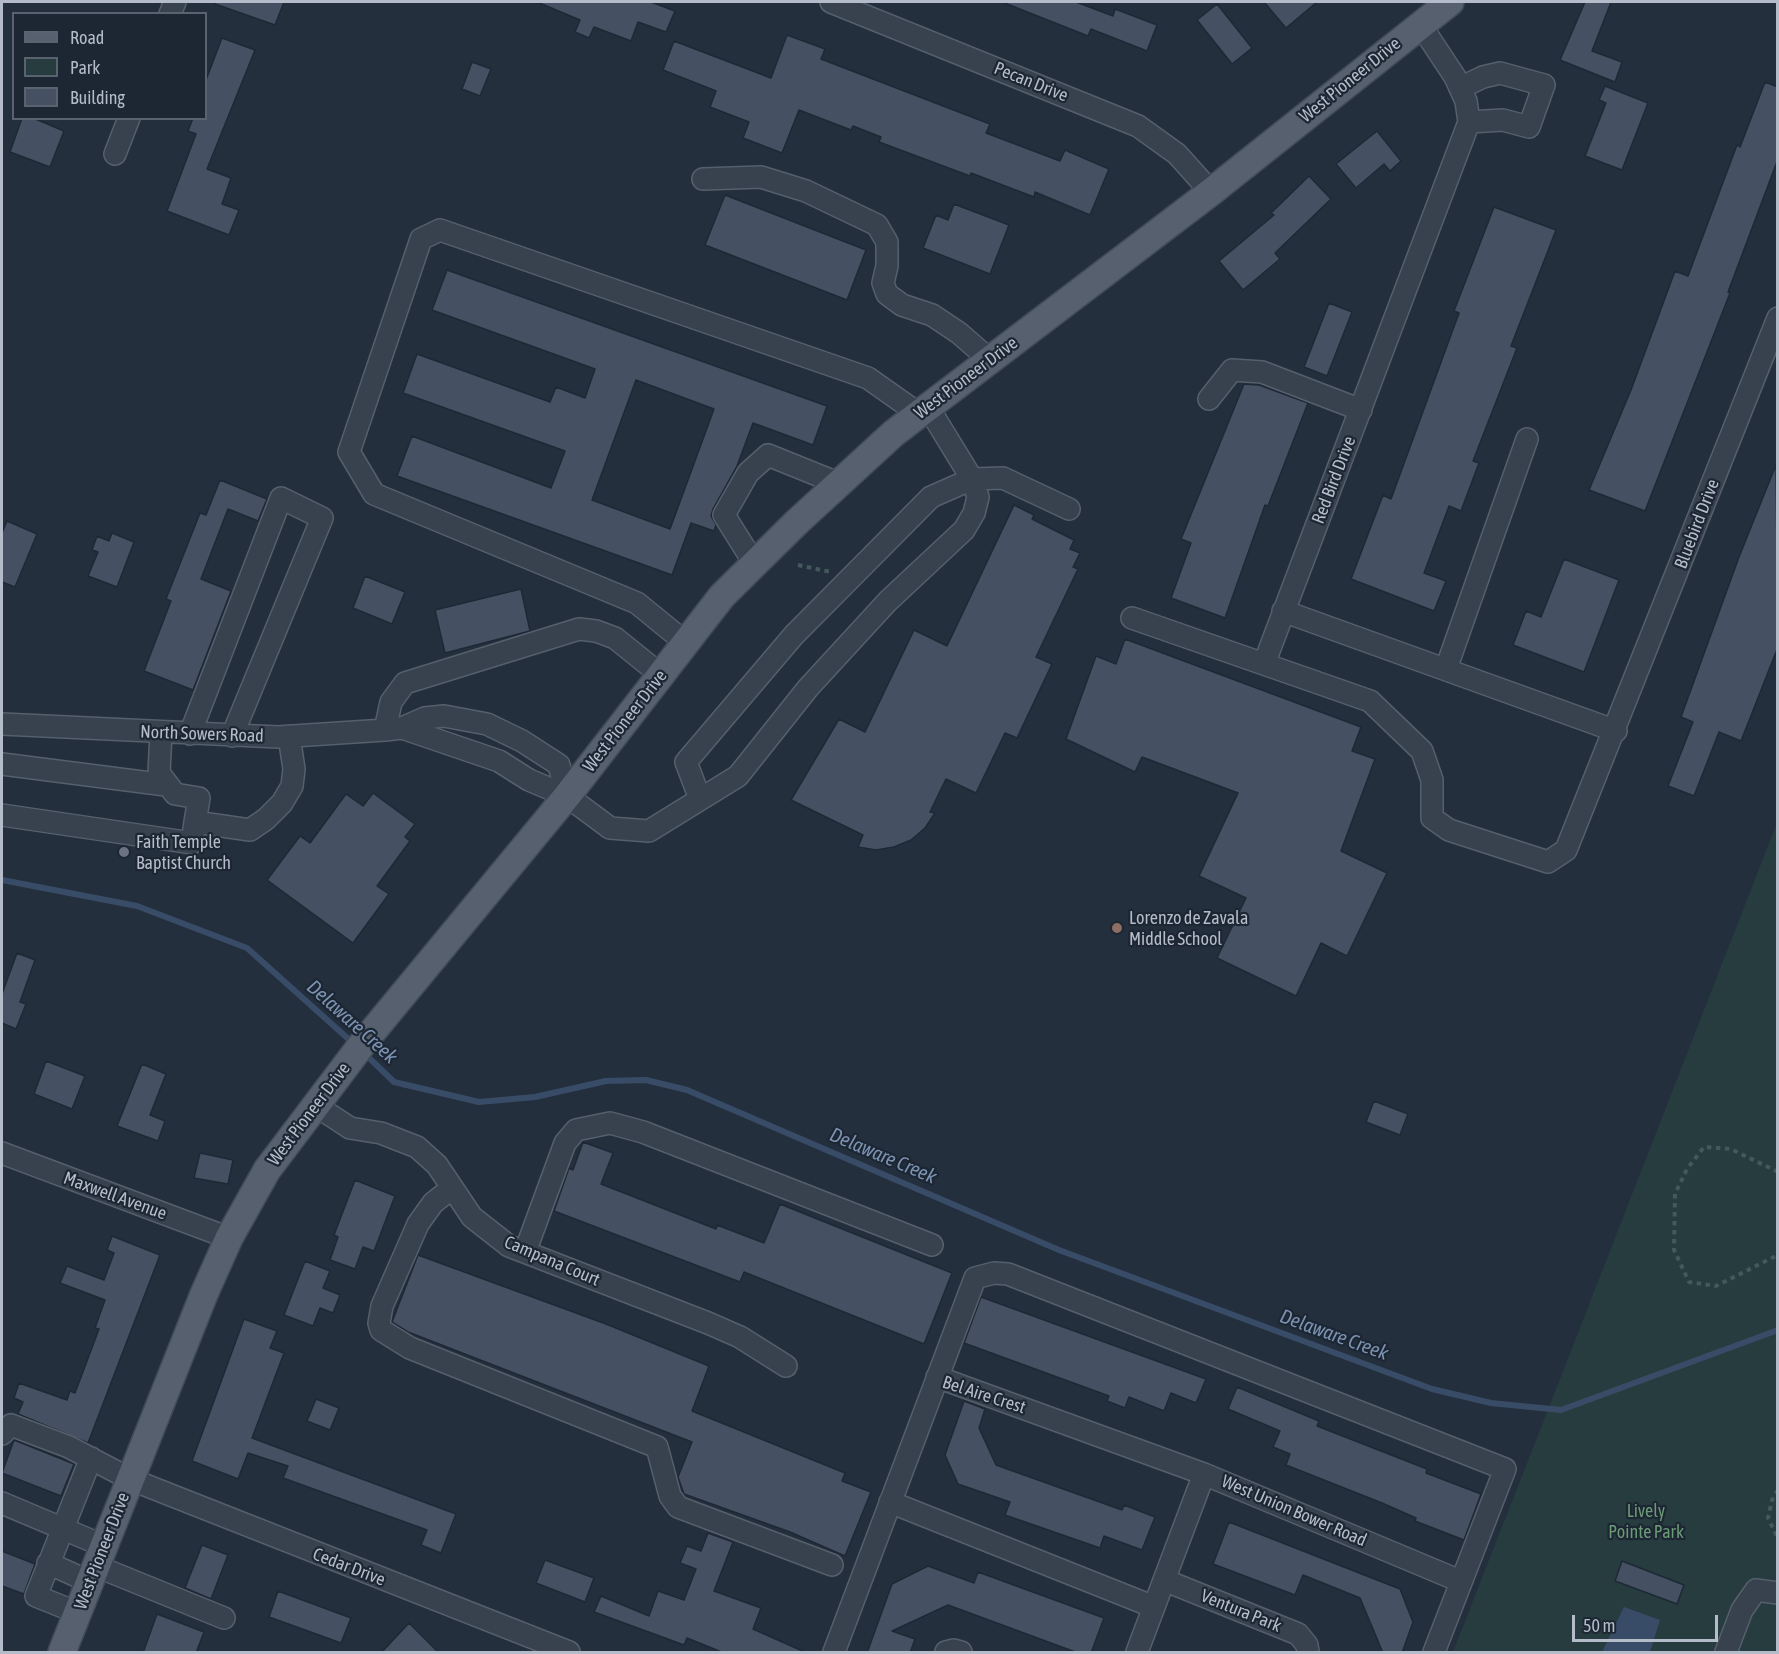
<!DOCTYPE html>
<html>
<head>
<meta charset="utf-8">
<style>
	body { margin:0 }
	#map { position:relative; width:1779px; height:1654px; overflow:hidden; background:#242f3e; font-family:"Asap Condensed",sans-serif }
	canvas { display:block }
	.frame { position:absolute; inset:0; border:3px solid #b4bcc9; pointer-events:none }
	.legend { position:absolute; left:12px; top:12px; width:195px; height:108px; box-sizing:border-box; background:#1d2633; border:2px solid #59626f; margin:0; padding:8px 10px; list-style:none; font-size:18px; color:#b4bcc9 }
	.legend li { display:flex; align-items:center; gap:12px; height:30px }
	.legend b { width:30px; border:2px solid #59626f }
	.scale { position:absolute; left:1572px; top:1615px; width:146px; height:27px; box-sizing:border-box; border:3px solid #b4bcc9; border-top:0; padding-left:8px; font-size:18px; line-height:21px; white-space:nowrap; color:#b4bcc9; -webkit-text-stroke:4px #1d2633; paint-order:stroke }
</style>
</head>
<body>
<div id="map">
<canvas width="1779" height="1654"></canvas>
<div class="frame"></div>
<ul class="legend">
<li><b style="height:8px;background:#56606e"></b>Road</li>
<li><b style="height:16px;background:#263c3f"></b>Park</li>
<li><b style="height:16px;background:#455162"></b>Building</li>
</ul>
<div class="scale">50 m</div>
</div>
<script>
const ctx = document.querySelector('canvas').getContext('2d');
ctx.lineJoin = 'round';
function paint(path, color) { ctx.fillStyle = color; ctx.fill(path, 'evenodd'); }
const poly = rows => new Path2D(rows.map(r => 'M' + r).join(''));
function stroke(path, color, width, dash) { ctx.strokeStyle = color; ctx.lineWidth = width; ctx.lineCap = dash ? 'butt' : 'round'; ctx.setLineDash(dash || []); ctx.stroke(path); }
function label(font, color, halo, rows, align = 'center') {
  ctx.font = font + ' "Asap Condensed",sans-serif'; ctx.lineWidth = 4.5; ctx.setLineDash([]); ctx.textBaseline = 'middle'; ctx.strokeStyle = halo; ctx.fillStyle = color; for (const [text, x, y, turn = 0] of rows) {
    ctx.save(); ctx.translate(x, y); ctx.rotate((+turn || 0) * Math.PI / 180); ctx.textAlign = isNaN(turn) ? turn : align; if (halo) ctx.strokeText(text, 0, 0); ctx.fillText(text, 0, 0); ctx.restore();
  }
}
const green = poly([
	[1777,823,1777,1652,1453,1652,1569,1356]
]);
const water = poly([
	[1624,1607,1660,1620,1650,1652,1602,1652]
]);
const stream = poly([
	[2,880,137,906,247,948,354,1044],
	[364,1053,394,1082,479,1102,535,1097,606,1081,646,1080,687,1090,1059,1250,1432,1389,1491,1403,1561,1410,1778,1330]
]);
const building = poly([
	[215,2,284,2,275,25,215,4,215,2],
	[537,2,651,2,675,11,666,32,638,22,631,41,594,27,589,38,575,32,580,20,537,2],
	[1002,2,1076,2,1113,16,1115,9,1157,25,1147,51,1091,29,1088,36,1002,2],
	[1264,2,1317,2,1286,28,1264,2],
	[1585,2,1611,2,1592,51,1622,62,1615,82,1560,60,1585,2],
	[1217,4,1252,48,1232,64,1197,20,1217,4],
	[787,35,825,49,821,59,990,124,986,133,1060,161,1065,150,1109,169,1090,215,1035,192,1034,197,971,173,970,176,879,142,881,137,853,126,851,130,799,110,782,153,743,138,749,122,710,107,716,91,663,70,674,41,771,78,787,35],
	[222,38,255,50,207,169,231,178,222,204,239,210,229,235,167,211,196,134,188,131,193,118,206,118,206,80,222,38],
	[472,62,491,69,480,96,462,89,472,62],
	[1765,82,1778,87,1778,159,1728,292,1730,293,1645,511,1589,490,1631,390,1675,271,1688,276,1737,145,1740,147,1765,82],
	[1605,86,1648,103,1622,170,1585,156,1606,103,1599,100,1605,86],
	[22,118,33,118,64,131,50,167,10,152,22,118],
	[1377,131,1401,161,1390,171,1384,164,1356,188,1336,164,1377,131],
	[1309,176,1331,199,1275,253,1280,259,1243,290,1219,261,1274,215,1271,213,1309,176],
	[725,195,866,250,847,300,705,245,725,195],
	[954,204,1009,225,990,274,923,248,936,215,948,220,954,204],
	[1494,207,1556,230,1511,346,1517,348,1473,461,1479,463,1461,511,1449,506,1424,573,1446,581,1434,611,1351,579,1383,495,1391,499,1459,313,1454,311,1494,207],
	[447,270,827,406,813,445,753,423,737,466,713,509,711,516,716,525,714,531,691,523,672,575,397,476,412,436,551,488,565,451,403,393,417,354,550,402,556,387,585,398,595,369,432,310,447,270],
	[636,380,714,409,670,529,592,500,636,380],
	[1329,303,1352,312,1327,376,1304,367,1329,303],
	[1244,384,1259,385,1308,403,1268,506,1265,505,1225,618,1171,598,1191,543,1181,539,1244,384],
	[1776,465,1778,647,1741,741,1719,732,1694,796,1668,786,1693,722,1681,717,1739,557,1776,465],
	[220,480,267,499,258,521,228,509,201,579,231,591,193,690,144,671,171,601,166,599,200,513,206,515,220,480],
	[1014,505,1034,515,1032,519,1074,540,1070,549,1080,553,1073,567,1078,569,1036,657,1052,664,1017,738,1005,733,976,793,946,779,930,812,935,813,925,828,911,840,894,847,876,850,858,847,863,835,791,800,839,719,865,732,914,630,947,646,1014,505],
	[7,521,37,534,15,587,2,582,2,533,7,521],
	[112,533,134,542,117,587,88,576,98,552,92,550,97,536,109,541,112,533],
	[1564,559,1619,580,1584,672,1513,645,1526,611,1541,617,1564,559],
	[365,576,405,592,392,624,353,608,365,576],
	[521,589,530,631,445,653,435,610,521,589],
	[1125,639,1361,727,1352,751,1375,759,1341,851,1387,873,1347,956,1321,943,1296,996,1217,958,1246,898,1199,876,1238,793,1142,757,1135,772,1066,739,1096,656,1116,664,1125,639],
	[373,793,415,824,405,837,410,841,377,886,389,894,353,943,267,880,300,836,310,843,346,794,363,806,373,793],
	[17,953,35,960,20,1002,26,1004,16,1029,2,1023,2,994,17,953],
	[46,1061,85,1076,72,1109,34,1094,46,1061],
	[142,1064,166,1074,150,1115,165,1121,158,1141,117,1126,142,1064],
	[1374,1101,1408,1114,1400,1135,1366,1122,1374,1101],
	[583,1142,613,1153,601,1184,716,1229,717,1225,764,1243,780,1204,952,1273,924,1344,744,1272,740,1282,554,1211,569,1168,573,1170,583,1142],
	[200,1153,233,1160,228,1184,194,1178,200,1153],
	[355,1180,395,1196,374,1251,363,1247,355,1269,330,1260,338,1237,334,1235,355,1180],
	[112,1236,160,1255,88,1443,18,1414,23,1402,14,1398,19,1383,67,1400,70,1391,75,1393,99,1329,95,1328,105,1300,60,1283,67,1266,104,1280,114,1253,107,1250,112,1236],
	[418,1255,606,1324,709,1366,692,1411,845,1473,842,1481,871,1492,845,1556,790,1532,684,1494,678,1477,692,1442,408,1332,392,1322,418,1255],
	[305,1261,330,1271,323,1288,340,1295,333,1313,320,1308,313,1326,284,1315,305,1261],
	[981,1297,1206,1379,1196,1403,1171,1393,1164,1411,1129,1397,1125,1408,1107,1401,1109,1396,964,1343,981,1297],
	[244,1319,277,1331,270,1348,284,1353,252,1438,456,1514,441,1553,421,1545,427,1530,283,1478,288,1466,248,1453,238,1479,192,1461,244,1319],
	[1237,1387,1319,1421,1317,1426,1427,1469,1426,1473,1481,1494,1464,1540,1415,1521,1416,1518,1382,1503,1286,1465,1290,1454,1273,1447,1280,1431,1228,1409,1237,1387],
	[316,1399,339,1408,330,1430,307,1421,316,1399],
	[964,1401,985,1409,979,1428,996,1465,1122,1510,1124,1505,1155,1517,1142,1550,1104,1536,1100,1548,1005,1515,1010,1502,958,1484,945,1455,964,1401],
	[14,1440,74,1464,61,1496,2,1473,14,1440],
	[1229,1522,1400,1589,1413,1622,1402,1653,1383,1653,1360,1598,1303,1575,1295,1595,1213,1564,1229,1522],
	[708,1533,733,1542,714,1591,761,1608,753,1629,807,1653,724,1653,687,1638,684,1645,594,1612,601,1596,649,1616,658,1591,684,1600,696,1569,680,1563,687,1546,701,1551,708,1533],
	[202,1545,228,1555,211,1599,185,1588,202,1545],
	[2,1551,35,1564,24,1594,2,1586,2,1551],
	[545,1560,594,1578,585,1602,536,1583,545,1560],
	[1622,1561,1684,1585,1677,1604,1615,1581,1622,1561],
	[928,1566,974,1583,978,1572,1104,1618,1091,1653,1078,1653,948,1605,892,1631,915,1639,910,1653,867,1653,892,1584,928,1566],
	[278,1591,351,1618,341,1643,269,1617,278,1591],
	[157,1614,204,1632,196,1653,143,1653,157,1614],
	[409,1623,439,1653,381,1653,409,1623]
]);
const path = poly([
	[798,565,831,572],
	[1778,1172,1731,1149,1704,1147,1687,1169,1675,1194,1674,1250,1689,1282,1716,1286,1778,1255],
	[1778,1490,1772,1500,1768,1518,1778,1538]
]);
const minor = poly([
	[831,2,1138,126,1177,154,1211,192],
	[170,14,175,2],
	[1460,88,1483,77,1500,73,1544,85,1529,127,1503,120,1469,122],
	[115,154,129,118],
	[703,179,761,177,806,191,877,225,887,242,887,266,883,283,887,294,902,305,932,315,959,333,991,361],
	[1209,399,1232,370,1262,372,1361,410],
	[754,563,724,515,748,473,768,455,840,484],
	[1283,611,1616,731],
	[1132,618,1370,701,1422,751,1432,780,1432,818,1449,830,1548,862,1566,850,1778,318],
	[686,643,637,603,374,494,349,452,421,239,440,230,868,378,919,414],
	[1264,664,1469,122,1466,101,1455,77,1420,24],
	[1446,669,1527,439],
	[2,724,278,737,385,730,402,728,425,718,444,716,487,724,522,741,553,761,559,765,567,796],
	[402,728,499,761,529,780,567,796,610,828,649,831,738,776,808,688,888,601,964,530,974,513,978,497,972,479,928,407],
	[385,730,391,702,405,683,579,629,596,631,615,638,661,675],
	[161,732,159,773,175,794,199,798,195,822,250,830,266,819,282,803,292,786,294,769,289,736],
	[190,734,281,498,322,518,232,736],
	[2,764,166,785],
	[700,799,686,762,794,635,931,497,972,479,1003,478,1069,509],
	[2,815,192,843,195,822],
	[315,1105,350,1128,381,1133,417,1147,437,1165,472,1217,509,1246,708,1323,740,1337,786,1366],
	[2,1153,229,1238],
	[452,1188,433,1203,418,1224,382,1306,379,1323,381,1330,410,1348,657,1447,670,1496,678,1507,832,1565],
	[525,1252,565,1143,576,1130,610,1123,643,1132,932,1245],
	[937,1377,1204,1474,1460,1581],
	[2,1434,11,1425,69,1447,130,1479,569,1652],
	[890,1502,1154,1607],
	[2,1503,104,1546],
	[48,1563,90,1582],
	[96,1566,224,1618],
	[1164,1580,1298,1634,1307,1645,1308,1652],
	[78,1613,36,1596,91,1458],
	[834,1652,975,1278,994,1273,1008,1274,1505,1469,1434,1652],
	[946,1652,954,1650,961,1652],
	[1137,1652,1204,1474],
	[1726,1652,1742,1610,1756,1590,1778,1593]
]);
const major = poly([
	[62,1652,204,1294,229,1238,267,1170,363,1043,567,796,722,596,797,522,894,433,1211,192,1450,2]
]);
const markers = [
	[124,852,6,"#6b7280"],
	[1117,928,6,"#8d6e63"]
];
const streetNames = [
	["West Pioneer Drive",1350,80,-39],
	["Pecan Drive",1031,82,22],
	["West Pioneer Drive",966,378,-37],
	["Red Bird Drive",1334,480,-69],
	["Bluebird Drive",1697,524,-69],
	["West Pioneer Drive",625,721,-52],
	["North Sowers Road",202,734,2],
	["West Pioneer Drive",309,1114,-53],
	["Maxwell Avenue",115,1196,20],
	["Campana Court",552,1261,23],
	["Bel Aire Crest",984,1395,18],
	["West Union Bower Road",1294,1511,23],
	["West Pioneer Drive",102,1551,-69],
	["Cedar Drive",349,1567,21],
	["Ventura Park",1241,1611,22]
];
const poiNames = [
	["Faith Temple",136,842],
	["Baptist Church",136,863],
	["Lorenzo de Zavala",1129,918],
	["Middle School",1129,939]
];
const parkNames = [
	["Lively",1646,1511],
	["Pointe Park",1646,1532]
];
const waterNames = [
	["Delaware Creek",352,1022,42],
	["Delaware Creek",883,1156,23],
	["Delaware Creek",1334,1335,20]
];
paint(green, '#263c3f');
paint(water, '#394c67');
stroke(stream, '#394c67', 6);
paint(building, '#455162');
stroke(building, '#1f2835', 1.5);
stroke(minor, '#565f6c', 24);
stroke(major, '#414a57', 30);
stroke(path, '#44595c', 4, [4.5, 4.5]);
stroke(minor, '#38414e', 21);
stroke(major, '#56606e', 27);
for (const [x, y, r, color] of markers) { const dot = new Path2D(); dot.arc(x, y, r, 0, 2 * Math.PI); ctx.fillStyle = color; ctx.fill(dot); stroke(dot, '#1d2633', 2); }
label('18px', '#b4bcc9', '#1d2633', streetNames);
label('18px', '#b4bcc9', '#1d2633', poiNames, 'left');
label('18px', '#6b9a76', '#1d2633', parkNames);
label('italic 20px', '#7c92b1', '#1d2633', waterNames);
</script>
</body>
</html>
